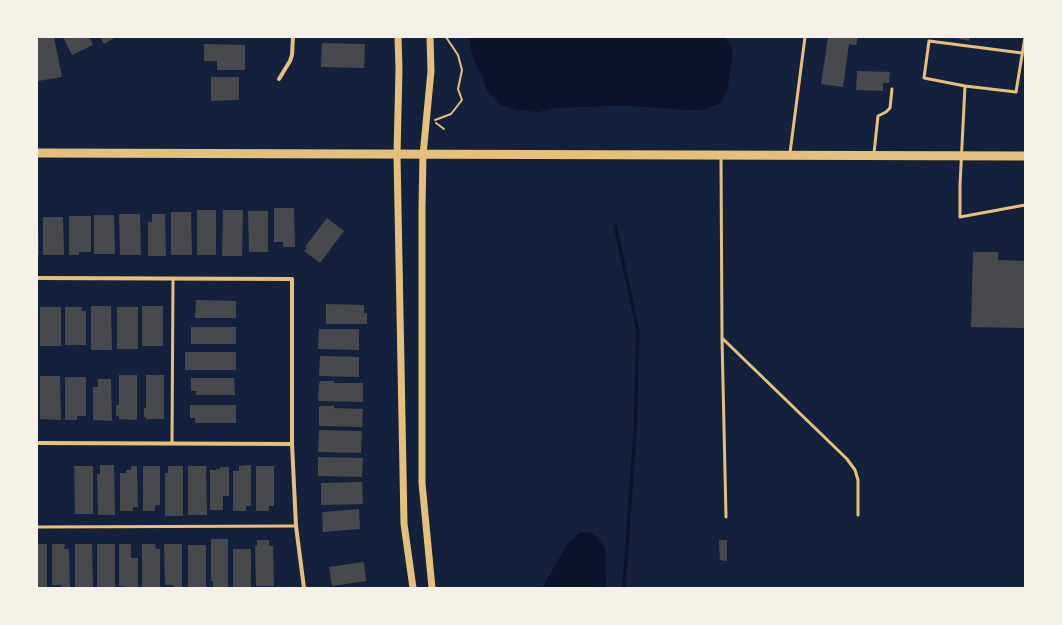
<!DOCTYPE html>
<html>
<head>
<meta charset="utf-8">
<style>
	body { margin:0 }
	#map { position:relative; width:1062px; height:625px; overflow:hidden; background:#14213d; font-family:Raleway,sans-serif }
	canvas { display:block }
	.frame { position:absolute; inset:0; border:38px solid #f6f1e7; pointer-events:none }
</style>
</head>
<body>
<div id="map">
<canvas width="1062" height="625"></canvas>
<div class="frame"></div>
</div>
<script>
const ctx = document.querySelector('canvas').getContext('2d');
ctx.lineJoin = 'round';
function paint(path, color) { ctx.fillStyle = color; ctx.fill(path, 'evenodd'); }
const poly = rows => new Path2D(rows.map(r => 'M' + r).join(''));
function stroke(path, color, width, dash) { ctx.strokeStyle = color; ctx.lineWidth = width; ctx.lineCap = dash ? 'butt' : 'round'; ctx.setLineDash(dash || []); ctx.stroke(path); }
const water = poly([
	[469,37,725,37,733,51,728,88,721,103,703,110,685,110,633,106,606,106,556,108,538,112,516,110,501,105,487,91,482,75,476,66,471,50],
	[580,532,593,533,605,547,606,588,542,588,567,545]
]);
const stream = poly([
	[615,225,638,331,635,431,624,588]
]);
const building = poly([
	[47,37,54,37,62,77,38,81,37,39],
	[63,37,89,37,93,45,72,55],
	[100,37,116,37,104,44],
	[828,37,858,37,856,45,849,44,843,87,821,84],
	[951,37,970,37,969,41],
	[322,43,365,44,364,68,321,67],
	[204,44,245,45,245,70,217,70,217,61,204,61],
	[857,71,890,72,889,83,883,83,883,91,856,90],
	[211,77,239,77,239,100,211,101],
	[274,208,294,208,295,247,283,247,283,242,274,242],
	[197,210,216,210,216,255,197,255],
	[223,210,243,210,242,256,222,256],
	[248,211,268,211,268,252,249,252],
	[171,212,191,212,192,255,171,255],
	[119,214,140,214,141,255,120,255],
	[152,214,165,214,166,256,148,256,148,222,152,222],
	[94,215,114,215,115,254,94,254],
	[69,216,91,216,91,252,79,252,79,255,69,255],
	[43,217,63,217,64,255,43,255],
	[327,218,344,231,320,263,304,251,307,248,305,247],
	[37,227,38,227,39,255,37,255],
	[973,252,998,252,998,260,1025,261,1025,328,971,327],
	[196,300,236,301,236,318,195,318],
	[326,304,364,305,364,313,367,313,367,324,326,324],
	[91,306,111,306,112,350,91,350],
	[142,306,163,306,163,346,142,346],
	[40,307,61,307,61,346,40,346],
	[65,307,82,307,82,311,86,311,86,345,65,345],
	[117,307,138,307,138,349,117,349],
	[191,327,236,327,236,344,191,344],
	[319,329,359,329,359,350,318,349],
	[185,352,236,352,236,370,185,370],
	[320,356,359,357,359,377,319,376],
	[119,375,137,375,137,420,119,419,119,416,116,416,116,405,119,405],
	[146,375,164,375,164,419,146,419,146,417,144,417,144,408,146,408],
	[40,376,60,376,61,420,40,419],
	[65,377,86,377,86,416,77,416,77,420,65,420],
	[191,378,234,378,235,395,196,395,196,391,191,391],
	[98,379,111,379,112,421,93,420,93,387,98,387],
	[320,381,334,381,334,383,363,383,363,402,318,401,319,383,320,383],
	[190,405,236,405,236,423,195,423,195,418,190,418],
	[319,406,334,406,334,408,363,409,362,427,319,426],
	[319,430,362,431,361,453,318,452],
	[318,457,363,458,362,477,318,476],
	[100,465,114,465,115,515,98,515,97,474,100,474],
	[251,465,251,506,246,506,246,511,233,511,233,471,239,471,239,466],
	[74,466,93,466,93,514,75,514],
	[131,466,137,466,138,507,133,507,133,511,120,511,120,473,126,473,126,470,131,470],
	[143,466,160,466,160,505,155,506,155,511,143,511],
	[168,466,183,466,183,516,165,516,165,473,168,473],
	[188,466,206,466,207,515,188,515],
	[256,466,274,466,274,506,269,506,269,511,256,511],
	[220,467,229,467,229,496,223,496,223,510,210,510,210,470,216,470,216,469,220,469],
	[362,482,363,504,321,505,321,483],
	[359,509,360,529,323,532,322,512],
	[211,539,228,539,228,588,213,588,213,581,211,581],
	[257,540,269,540,269,546,273,546,274,586,256,586,255,546,257,546],
	[719,540,727,540,727,561,720,560],
	[37,544,47,544,47,588,37,588],
	[52,544,65,544,64,549,69,549,70,588,61,588,61,585,52,585],
	[75,544,92,544,93,588,75,588],
	[97,544,115,544,115,588,97,588],
	[119,544,131,544,131,558,138,558,138,588,119,586],
	[142,544,155,544,156,549,160,549,160,588,142,588],
	[164,544,182,544,182,588,174,588,173,585,165,585],
	[188,545,206,545,206,588,188,588],
	[233,549,251,549,251,588,233,587],
	[364,562,366,581,332,586,329,567]
]);
const path = poly([
	[435,120,451,114,462,100,458,89,462,70,458,55,446,37],
	[436,123,444,129]
]);
const service = poly([
	[1025,37,1016,92,965,86,960,185,960,217,1025,205],
	[965,86,924,78,929,41,1022,53],
	[790,153,805,37],
	[874,153,878,116,886,112,890,108,892,89],
	[721,157,722,338,726,517],
	[722,338,847,459,855,470,858,480,858,515],
	[172,443,173,279],
	[37,527,296,526]
]);
const minor = poly([
	[279,79,290,61,292,55,293,37],
	[37,278,292,279,292,444,296,526,304,588],
	[37,443,292,444]
]);
const tertiary = poly([
	[398,37,399,69,397,155,404,524,413,588],
	[430,37,431,71,423,155,422,209,422,483,432,588]
]);
const primary = poly([
	[37,153,1025,156]
]);
paint(water, '#0b132b');
stroke(stream, '#0b132b', 3.5);
paint(building, '#48494c');
stroke(path, '#e5c07b', 2);
stroke(service, '#e5c07b', 3);
stroke(minor, '#e5c07b', 4);
stroke(tertiary, '#e5c07b', 7);
stroke(primary, '#e5c07b', 9);
</script>
</body>
</html>
